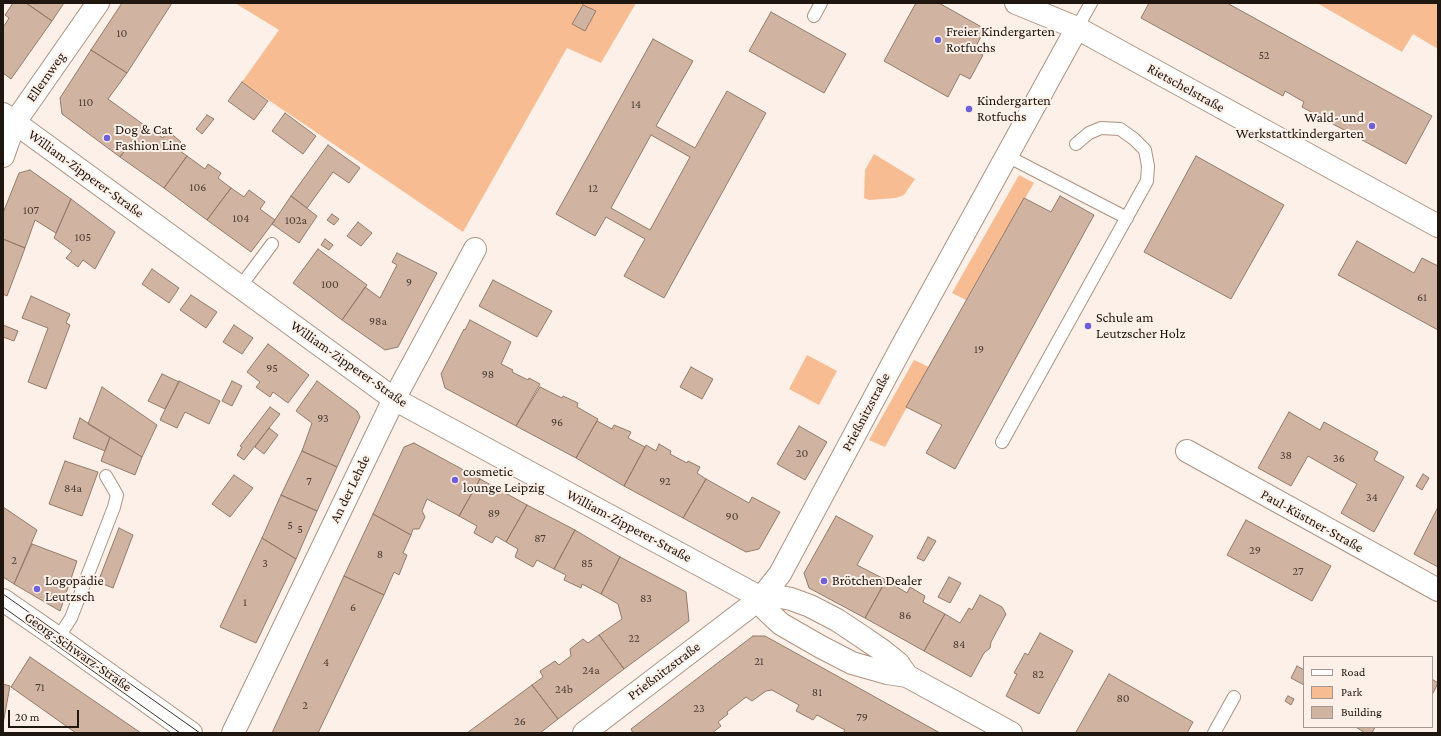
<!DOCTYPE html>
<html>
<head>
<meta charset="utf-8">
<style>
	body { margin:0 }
	#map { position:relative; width:1441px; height:736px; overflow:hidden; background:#fcf0e8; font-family:"Crimson Pro",serif }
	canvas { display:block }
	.frame { position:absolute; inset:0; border:4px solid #201610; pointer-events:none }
	.legend { position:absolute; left:1303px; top:656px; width:130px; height:72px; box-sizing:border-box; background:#fcf0e8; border:1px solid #a49992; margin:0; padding:5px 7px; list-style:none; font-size:12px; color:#201610 }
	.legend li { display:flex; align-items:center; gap:8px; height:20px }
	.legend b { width:20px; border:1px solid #a49992 }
	.scale { position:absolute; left:8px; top:710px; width:71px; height:18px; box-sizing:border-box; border:2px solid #201610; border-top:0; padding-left:5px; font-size:12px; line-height:14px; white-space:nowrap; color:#201610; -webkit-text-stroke:3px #fcf0e8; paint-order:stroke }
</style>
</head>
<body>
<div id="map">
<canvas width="1441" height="736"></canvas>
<div class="frame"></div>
<ul class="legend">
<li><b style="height:5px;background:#fff"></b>Road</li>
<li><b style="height:11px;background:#f8bc93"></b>Park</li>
<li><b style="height:11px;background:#d0b4a1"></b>Building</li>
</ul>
<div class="scale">20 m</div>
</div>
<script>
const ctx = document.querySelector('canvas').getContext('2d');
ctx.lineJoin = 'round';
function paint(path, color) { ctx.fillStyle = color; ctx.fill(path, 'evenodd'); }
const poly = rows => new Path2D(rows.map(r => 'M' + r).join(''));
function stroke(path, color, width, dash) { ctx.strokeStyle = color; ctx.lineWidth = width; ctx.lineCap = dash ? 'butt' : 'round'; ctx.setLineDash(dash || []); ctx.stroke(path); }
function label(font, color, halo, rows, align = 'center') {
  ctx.font = font + ' "Crimson Pro",serif'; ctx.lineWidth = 4; ctx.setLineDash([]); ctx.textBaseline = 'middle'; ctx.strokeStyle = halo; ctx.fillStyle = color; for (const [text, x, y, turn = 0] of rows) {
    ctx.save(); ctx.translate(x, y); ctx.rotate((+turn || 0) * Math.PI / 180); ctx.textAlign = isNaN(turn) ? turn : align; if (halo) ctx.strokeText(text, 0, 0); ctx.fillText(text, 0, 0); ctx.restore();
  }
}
const green = poly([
	[235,3,636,3,601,63,567,48,463,232,242,82,279,30],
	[1317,3,1438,3,1438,49,1413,34,1402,52],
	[874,154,915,179,904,195,896,198,869,200,864,198,865,170],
	[1019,175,1034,183,966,300,952,293],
	[807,355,837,371,819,405,789,389],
	[914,360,929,367,885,447,869,440]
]);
const building = poly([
	[13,3,26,3,52,21,11,79,3,73,3,26,4,26,9,18,5,15,13,3],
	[26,3,64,3,52,21,26,3],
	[122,3,172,3,127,73,91,50,122,3],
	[916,3,939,3,985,29,974,50,983,55,970,79,960,74,948,97,884,61,916,3],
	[1149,3,1227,3,1432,116,1406,164,1302,107,1304,102,1285,91,1283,96,1141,18,1149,3],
	[583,5,596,11,585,31,572,24,583,5],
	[771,12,846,54,824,93,749,51,771,12],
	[653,39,693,61,656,126,695,148,727,91,766,113,664,298,624,276,645,239,606,217,595,236,556,214,653,39],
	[651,135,690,157,650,230,611,208,651,135],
	[91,50,127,73,108,99,144,125,120,157,62,114,60,98,91,50],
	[242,82,268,101,254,120,228,101,242,82],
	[285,113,316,136,303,154,272,131,285,113],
	[207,115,214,119,202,134,196,129,207,115],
	[144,125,163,138,168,131,181,142,176,148,187,156,164,188,120,157,144,125],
	[328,145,360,168,349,183,333,172,307,208,291,196,328,145],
	[187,156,205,169,208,164,221,173,218,178,231,188,207,220,164,188,187,156],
	[1196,156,1284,205,1231,299,1144,252,1196,156],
	[30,170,71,199,56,233,35,220,25,248,3,239,3,213,19,173,30,170],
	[231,188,244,197,249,190,265,202,260,209,275,220,251,252,207,220,231,188],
	[291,196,317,216,299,243,272,224,291,196],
	[1060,196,1094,215,955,469,926,453,942,425,906,407,1024,198,1051,212,1060,196],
	[71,199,115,232,95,269,83,260,78,267,66,258,72,251,54,238,71,199],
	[332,214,339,219,334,225,327,220,332,214],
	[358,222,372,233,361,246,347,236,358,222],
	[3,239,25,248,7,296,3,294,3,239],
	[325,239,333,245,329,250,321,245,325,239],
	[1357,241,1414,273,1422,258,1438,266,1438,330,1338,275,1357,241],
	[318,249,367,285,342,320,293,283,318,249],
	[397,253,437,273,398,347,385,350,342,320,365,287,380,298,397,265,392,262,397,253],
	[152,269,179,288,169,303,142,284,152,269],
	[493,280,552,311,537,337,479,306,493,280],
	[191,295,217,312,206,328,180,310,191,295],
	[31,296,70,314,66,323,70,325,46,389,28,382,48,328,22,318,31,296],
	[470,320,511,342,501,364,513,370,512,372,528,380,529,378,540,384,516,426,445,388,441,374,464,329,465,330,470,320],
	[3,325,18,331,14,341,3,337,3,325],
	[234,325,253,338,242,354,223,342,234,325],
	[268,344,309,375,288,403,273,392,270,397,256,387,260,382,247,372,268,344],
	[691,367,713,379,702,399,680,387,691,367],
	[162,374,179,382,165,409,148,401,162,374],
	[179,381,220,401,209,424,185,412,177,428,160,420,179,381],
	[232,381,242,386,232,406,222,401,232,381],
	[317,381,357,411,360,417,337,467,302,451,312,423,296,411,317,381],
	[102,387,157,425,142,457,88,424,102,387],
	[540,387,562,398,563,396,578,403,577,407,598,419,576,458,516,426,540,387],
	[270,407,280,414,244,460,237,455,242,447,240,446,270,407],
	[1289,412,1320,430,1324,422,1378,452,1374,460,1404,477,1374,532,1341,513,1357,484,1308,456,1291,486,1258,468,1289,412],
	[80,418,110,437,105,451,73,438,80,418],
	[597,421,612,429,614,425,631,432,628,438,645,447,624,486,576,458,597,421],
	[799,426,827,442,805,480,777,464,799,426],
	[269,428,278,435,264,454,255,447,269,428],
	[110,437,142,457,135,475,101,461,110,437],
	[414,443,480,479,459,516,427,499,422,511,425,517,419,529,413,529,411,535,373,514,404,447,414,443],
	[659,444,671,451,670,454,687,463,688,461,700,467,697,473,706,479,683,518,624,486,646,445,656,451,659,444],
	[302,451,337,467,317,511,281,495,302,451],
	[65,461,98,472,82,516,49,504,65,461],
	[1423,474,1429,478,1422,490,1416,486,1423,474],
	[234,475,253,488,230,517,212,504,234,475],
	[480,479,527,505,506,542,496,536,492,543,474,533,477,526,459,516,480,479],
	[706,479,749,503,752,497,780,512,759,549,746,552,683,518,706,479],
	[281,495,317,511,296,559,262,538,281,495],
	[527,505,575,530,554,569,537,560,533,567,515,557,518,549,506,542,527,505],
	[3,507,37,530,14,584,3,577,3,507],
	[1438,507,1438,567,1414,554,1438,507],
	[373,514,411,535,403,553,407,555,399,575,394,572,384,595,344,576,373,514],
	[836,516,873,536,857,565,886,580,865,618,809,588,804,573,836,516],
	[1246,520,1331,566,1312,601,1227,555,1246,520],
	[119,528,133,535,113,588,98,582,119,528],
	[575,530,620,557,601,594,582,584,581,588,564,580,566,575,554,569,575,530],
	[928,537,936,541,924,561,917,558,928,537],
	[262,538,296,559,256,643,220,627,262,538],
	[32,544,77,561,60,611,14,584,32,544],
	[620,557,686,592,689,621,624,669,599,635,622,619,618,604,601,594,620,557],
	[344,576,384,595,318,733,272,733,344,576],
	[949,577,961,583,950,603,938,597,949,577],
	[886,580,907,593,910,587,925,596,923,602,945,614,924,651,865,618,886,580],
	[980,595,1002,607,1006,614,991,642,990,648,984,653,971,677,924,651,945,614,960,623,969,608,972,610,980,595],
	[1040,633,1073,651,1039,714,1006,696,1017,674,1014,673,1025,653,1028,655,1040,633],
	[599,635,624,669,558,719,532,685,543,677,540,671,555,661,559,665,571,656,570,649,583,639,588,643,599,635],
	[753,636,765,636,940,733,843,733,845,730,817,715,813,720,796,711,799,705,772,690,766,691,752,701,746,697,727,712,728,714,718,722,721,726,712,733,633,733,631,729,753,636],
	[30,657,141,733,76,733,11,687,30,657],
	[1297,666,1304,670,1304,685,1291,678,1297,666],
	[1109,674,1193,722,1187,733,1078,733,1076,732,1109,674],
	[1432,679,1438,683,1432,695,1432,679],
	[3,684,10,686,3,724,3,684],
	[532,685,558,719,540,733,467,733,532,685],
	[1288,696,1294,699,1291,705,1285,701,1288,696],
	[1356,727,1375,727,1372,733,1365,733,1356,727]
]);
const service = poly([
	[814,16,821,3],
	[1077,28,1091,3],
	[1007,156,1127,218],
	[240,287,272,244],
	[1002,442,1147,181,1148,166,1145,150,1134,139,1120,129,1101,128,1089,133,1076,144],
	[58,638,71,618,114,507,117,495,106,476],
	[1214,733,1234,697]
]);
const minor = poly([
	[1016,3,1077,28,1438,226],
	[3,114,394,399,761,598,776,596,791,599,810,606,837,620,861,636,883,651,898,663,907,676],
	[3,156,15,122,98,3],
	[1187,451,1438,590],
	[761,598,766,610,781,624,821,647,852,663,887,673,907,676,1011,733],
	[233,733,394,399,475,249],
	[584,733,761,598,780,574,900,350,1077,28]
]);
const tertiary = poly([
	[3,600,58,638,191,733]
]);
const tram = poly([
	[3,594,200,733],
	[3,607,180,733]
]);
const markers = [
	[938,40,4,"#6e60da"],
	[969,109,4,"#6e60da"],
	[1372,126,4,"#6e60da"],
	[107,138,4,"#6e60da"],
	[1088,326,4,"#6e60da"],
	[455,480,4,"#6e60da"],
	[824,581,4,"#6e60da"],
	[37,589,4,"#6e60da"]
];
const numberNames = [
	["10",122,33],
	["52",1264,55],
	["110",86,102],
	["14",636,104],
	["106",198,187],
	["12",593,188],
	["107",31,210],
	["104",241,218],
	["102a",296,220],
	["105",83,237],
	["9",409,282],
	["100",330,284],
	["61",1422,297],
	["98a",378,321],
	["19",979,349],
	["95",272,368],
	["98",488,374],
	["93",323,418],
	["96",557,422],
	["20",802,453],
	["38",1286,455],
	["36",1339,458],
	["7",309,481],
	["92",665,481],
	["84a",73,488],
	["34",1372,497],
	["89",494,513],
	["90",732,516],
	["5",290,525],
	["5",300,529],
	["87",540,538],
	["29",1255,550],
	["8",380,554],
	["2",14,560],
	["3",265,563],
	["85",587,563],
	["27",1298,571],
	["83",646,598],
	["1",245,602],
	["6",353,607],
	["86",905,615],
	["22",634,638],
	["84",959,644],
	["21",759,661],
	["4",326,662],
	["24a",591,670],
	["82",1038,674],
	["71",40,687],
	["24b",564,689],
	["81",817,692],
	["80",1123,698],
	["2",305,705],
	["23",699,708],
	["79",862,717],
	["26",520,721]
];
const poiNames = [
	["Freier Kindergarten",946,32],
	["Rotfuchs",946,48],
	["Kindergarten",977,101],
	["Rotfuchs",977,117],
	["Wald- und",1364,118,"right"],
	["Werkstattkindergarten",1364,134,"right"],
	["Dog & Cat",115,130],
	["Fashion Line",115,146],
	["Schule am",1096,318],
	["Leutzscher Holz",1096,334],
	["cosmetic",463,472],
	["lounge Leipzig",463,488],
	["Logopädie",45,581],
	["Leutzsch",45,597],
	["Brötchen Dealer",832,581]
];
const streetNames = [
	["Ellernweg",46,77,-55],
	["Rietschelstraße",1186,88,29],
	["William-Zipperer-Straße",86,174,36],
	["William-Zipperer-Straße",349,364,35],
	["Prießnitzstraße",866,412,-62],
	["An der Lehde",350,489,-64],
	["Paul-Küstner-Straße",1312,521,29],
	["William-Zipperer-Straße",629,526,28],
	["Georg-Schwarz-Straße",78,652,35],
	["Prießnitzstraße",664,671,-37]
];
paint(green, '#f8bc93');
paint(building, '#d0b4a1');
stroke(building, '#947a68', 1);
stroke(service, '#ad9280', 14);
stroke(minor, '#ad9280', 24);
stroke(tertiary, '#ad9280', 24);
stroke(service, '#fff', 12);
stroke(minor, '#fff', 22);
stroke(tertiary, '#fff', 22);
stroke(tram, '#3d332d', 1);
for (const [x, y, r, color] of markers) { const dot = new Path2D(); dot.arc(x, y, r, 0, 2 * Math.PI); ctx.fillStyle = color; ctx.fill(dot); stroke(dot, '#fcf0e8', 1.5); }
label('12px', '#4c3e34', null, numberNames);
label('14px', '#201610', '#fcf0e8', poiNames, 'left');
label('14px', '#201610', '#fcf0e8', streetNames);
</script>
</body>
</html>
